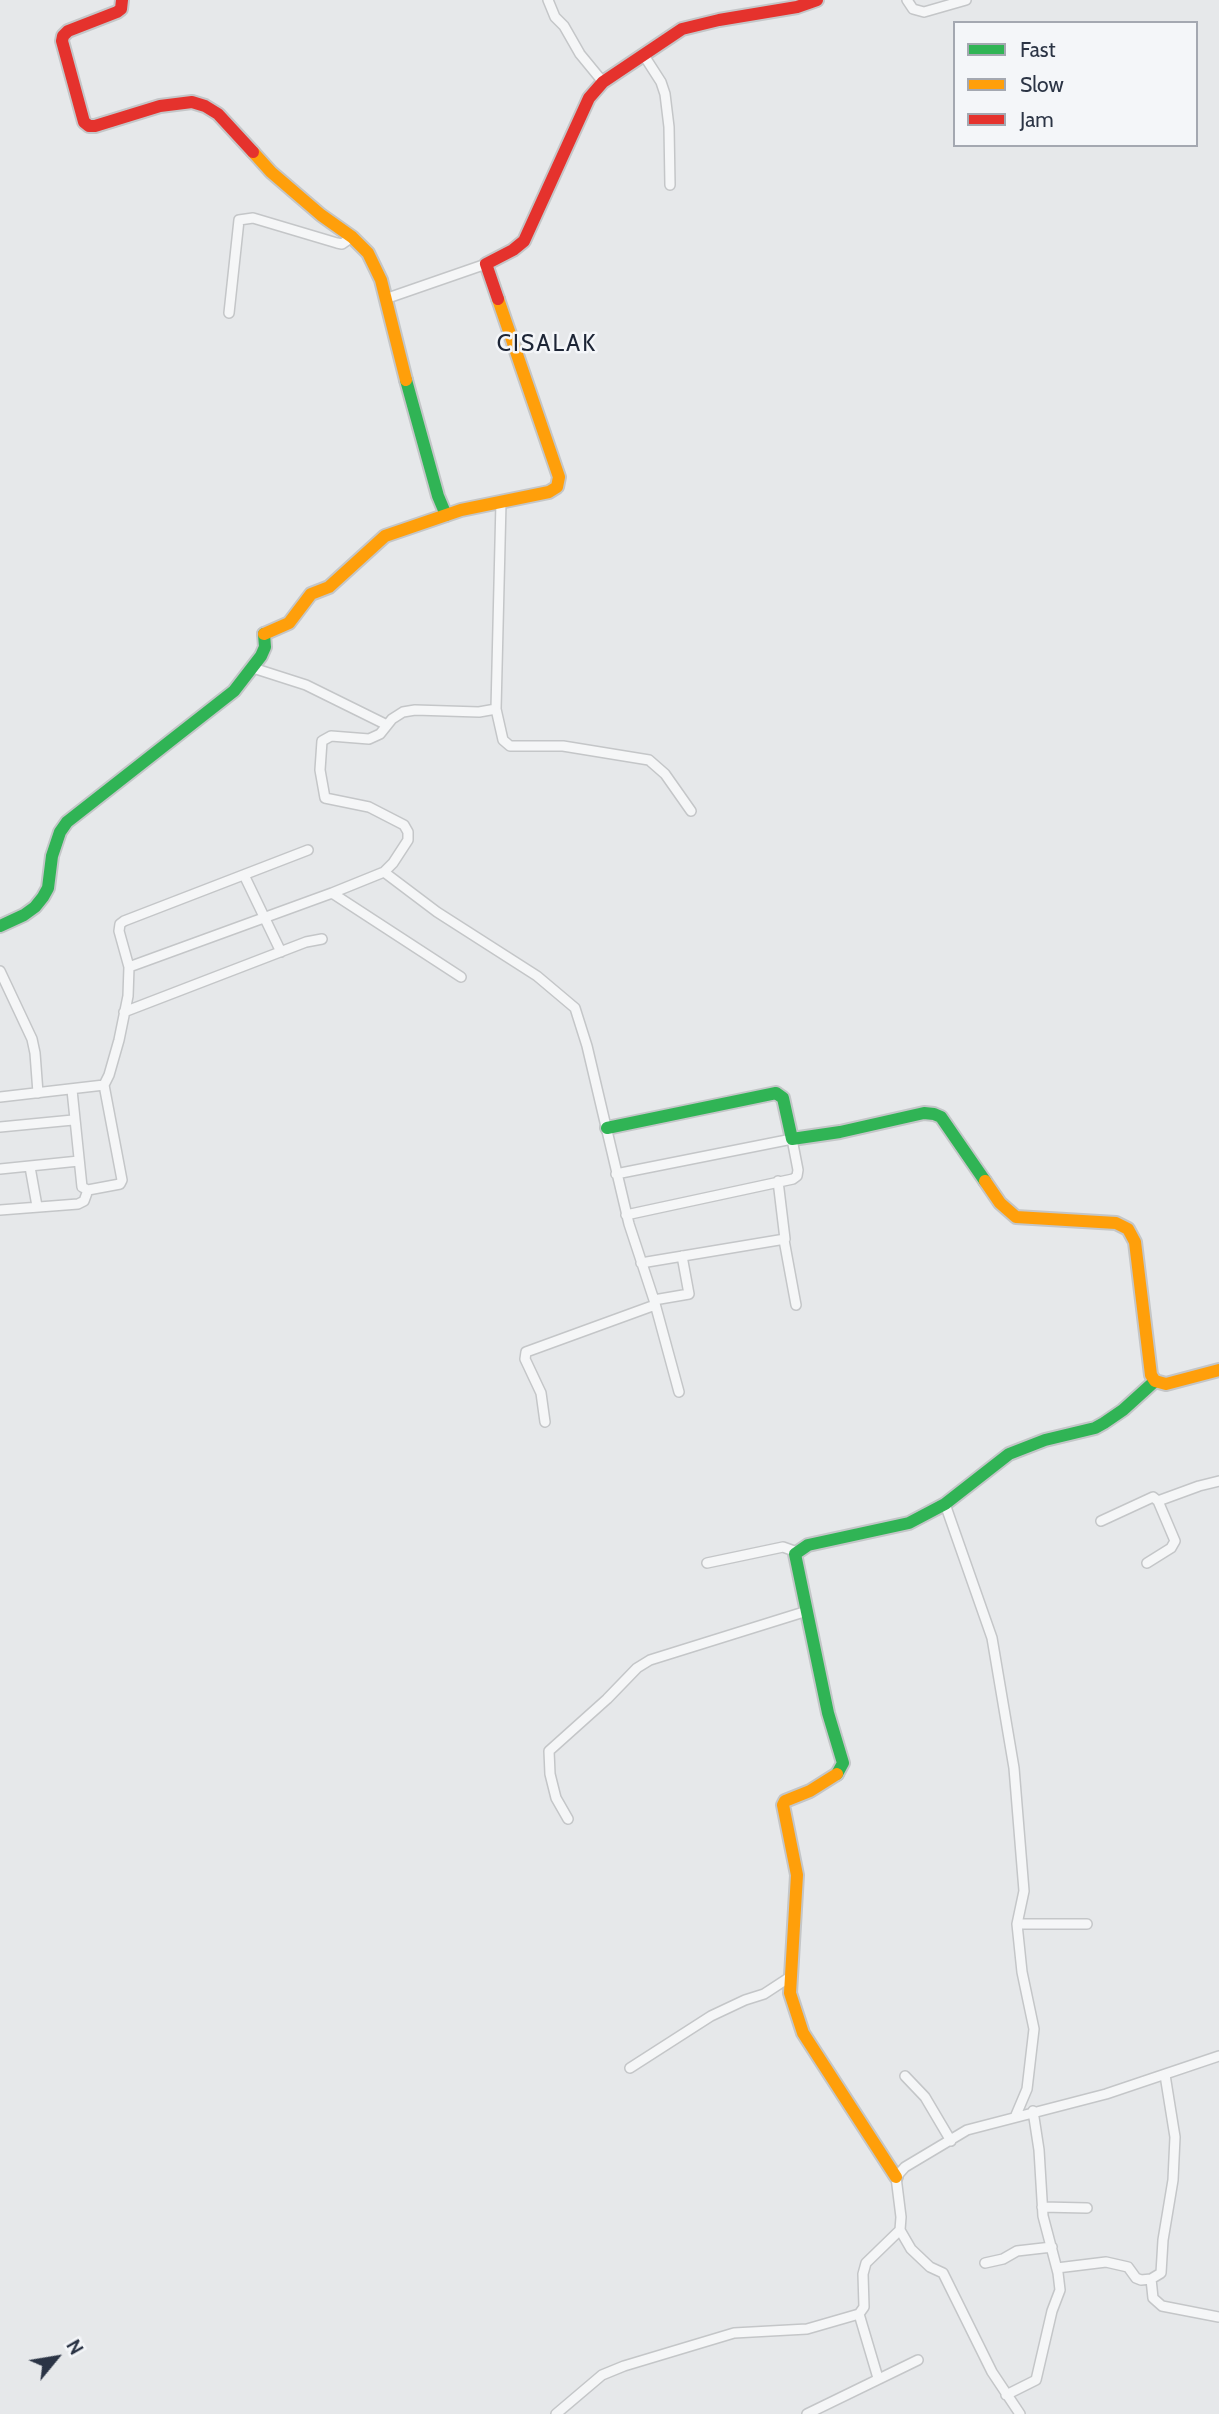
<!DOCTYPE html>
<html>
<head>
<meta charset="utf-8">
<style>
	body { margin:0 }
	#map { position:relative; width:1219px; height:2414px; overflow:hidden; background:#e6e8ea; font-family:Cabin,sans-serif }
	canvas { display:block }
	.legend { position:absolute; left:953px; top:21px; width:245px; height:126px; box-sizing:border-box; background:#f4f6f9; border:2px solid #a4a8b1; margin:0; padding:9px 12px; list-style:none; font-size:21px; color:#2b3445 }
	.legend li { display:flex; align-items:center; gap:14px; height:35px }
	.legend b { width:35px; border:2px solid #a4a8b1 }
	.north { position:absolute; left:21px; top:2323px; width:70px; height:70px; -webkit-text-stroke:5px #f4f6f9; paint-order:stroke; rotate:60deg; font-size:19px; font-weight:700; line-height:28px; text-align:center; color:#2b3445 }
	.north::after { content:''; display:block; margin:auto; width:24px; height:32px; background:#2b3445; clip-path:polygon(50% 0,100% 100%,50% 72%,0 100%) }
</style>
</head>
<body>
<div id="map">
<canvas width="1219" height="2414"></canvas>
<ul class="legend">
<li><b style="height:9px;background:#30b455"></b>Fast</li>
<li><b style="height:9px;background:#ff9f0a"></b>Slow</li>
<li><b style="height:9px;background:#e5322d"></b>Jam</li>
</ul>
<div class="north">N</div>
</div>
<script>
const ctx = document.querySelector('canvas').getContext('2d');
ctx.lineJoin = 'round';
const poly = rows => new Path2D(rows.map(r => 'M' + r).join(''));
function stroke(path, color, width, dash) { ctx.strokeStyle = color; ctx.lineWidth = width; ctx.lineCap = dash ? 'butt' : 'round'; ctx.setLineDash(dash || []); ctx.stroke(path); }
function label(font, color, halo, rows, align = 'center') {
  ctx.font = font + ' Cabin,sans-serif'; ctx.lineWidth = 5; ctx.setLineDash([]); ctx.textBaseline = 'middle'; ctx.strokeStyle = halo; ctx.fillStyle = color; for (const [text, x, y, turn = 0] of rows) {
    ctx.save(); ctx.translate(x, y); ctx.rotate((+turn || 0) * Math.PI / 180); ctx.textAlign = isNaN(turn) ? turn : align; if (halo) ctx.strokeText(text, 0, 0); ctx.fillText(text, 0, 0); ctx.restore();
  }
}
const street = poly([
	[548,0,555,17,564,26,580,54,603,82],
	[907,0,913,9,924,12,966,0],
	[643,54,661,82,665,94,669,127,670,185],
	[385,299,486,264],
	[229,313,239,220,253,218,337,243,342,244,352,237],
	[253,668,306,685,387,725],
	[496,709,503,740,510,746,563,746,649,760,665,774,691,811],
	[384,872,437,912,537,976,575,1008,587,1046,629,1224,654,1300,679,1392],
	[244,875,281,952],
	[332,893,461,977],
	[129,967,119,931,120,924,124,921,308,850],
	[0,971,32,1039,35,1053,38,1093],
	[124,1012,306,942,322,939],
	[72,1090,82,1187,88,1190,120,1184,122,1180,104,1085],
	[0,1097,104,1085,109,1075,119,1040,128,996,129,967,332,893,384,872,393,863,408,840,408,832,404,825,369,807,325,798,320,770,322,741,331,736,369,739,380,734,392,719,403,712,415,710,479,712,496,709,501,502],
	[0,1127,73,1120],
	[30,1167,37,1206],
	[0,1169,79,1161],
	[616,1174,792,1139,798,1170,797,1176,793,1179,626,1215],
	[0,1210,78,1204,84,1201,88,1190],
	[784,1240,796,1305],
	[641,1263,785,1239,778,1181],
	[654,1300,689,1294,682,1256],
	[545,1422,541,1393,525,1359,526,1352,655,1305],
	[945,1504,992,1638,1014,1768,1024,1891,1017,1924,1022,1972,1034,2029,1027,2089,1016,2115],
	[1101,1521,1153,1497,1158,1501],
	[707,1563,783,1547,797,1552],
	[1147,1563,1171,1548,1175,1541,1158,1501,1199,1486,1219,1481],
	[568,1819,556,1798,550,1774,549,1751,607,1699,637,1668,650,1660,807,1611],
	[1017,1924,1087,1924],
	[630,2068,711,2016,745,2000,764,1994,790,1977],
	[905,2076,925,2097,951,2141],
	[1042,2207,1087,2208],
	[900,2230,911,2249,930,2267,943,2273,992,2372,1020,2414],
	[985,2263,1003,2259,1017,2251,1052,2247],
	[1057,2268,1106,2262,1128,2267,1136,2278,1141,2280,1151,2279,1161,2273,1163,2240,1173,2180,1175,2137,1165,2075],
	[1151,2279,1153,2298,1162,2306,1219,2317],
	[859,2314,878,2378],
	[1006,2395,1036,2380,1052,2311,1060,2290,1058,2273,1043,2216,1039,2150,1033,2111],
	[556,2414,602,2375,624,2366,734,2333,807,2329,859,2314,864,2307,863,2274,866,2263,900,2230,901,2217,896,2177,905,2167,967,2130,1106,2094,1219,2056],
	[807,2414,918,2360]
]);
const fast = poly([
	[406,380,438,496,446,515],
	[0,926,24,915,35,907,43,897,48,888,52,856,60,832,67,822,234,691,261,656,265,647,264,634],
	[607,1128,776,1093,783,1098,792,1139,840,1132,924,1113,934,1114,941,1117,985,1181],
	[837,1774,843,1763,828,1713,795,1554,808,1545,909,1523,945,1504,1009,1454,1045,1440,1095,1428,1104,1423,1123,1410,1155,1381]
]);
const slow = poly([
	[253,152,271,172,321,215,352,237,368,253,381,280,406,380],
	[264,634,289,623,311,594,329,587,385,536,461,510,549,492,557,487,559,477,498,299],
	[985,1181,1000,1203,1016,1217,1116,1223,1128,1229,1135,1242,1151,1375,1155,1381,1166,1384,1219,1370],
	[837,1774,810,1791,785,1801,783,1805,797,1875,790,1993,803,2033,896,2177]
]);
const jam = poly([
	[122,0,121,9,117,12,68,31,63,36,62,41,84,122,89,126,95,126,160,106,192,102,205,106,218,114,253,152],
	[498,299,486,264,513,250,524,241,589,98,603,82,682,29,719,20,797,7,817,0]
]);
const quarterNames = [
	["CISALAK",547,344]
];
stroke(street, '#c4c6c8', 12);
stroke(fast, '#c4c6c8', 16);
stroke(slow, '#c4c6c8', 16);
stroke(jam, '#c4c6c8', 16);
stroke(street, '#f5f6f7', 9);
stroke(fast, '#30b455', 12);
stroke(slow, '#ff9f0a', 12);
stroke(jam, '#e5322d', 12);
ctx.letterSpacing = '2px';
label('23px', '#1d2536', '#f4f6f9', quarterNames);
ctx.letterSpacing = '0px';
</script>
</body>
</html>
